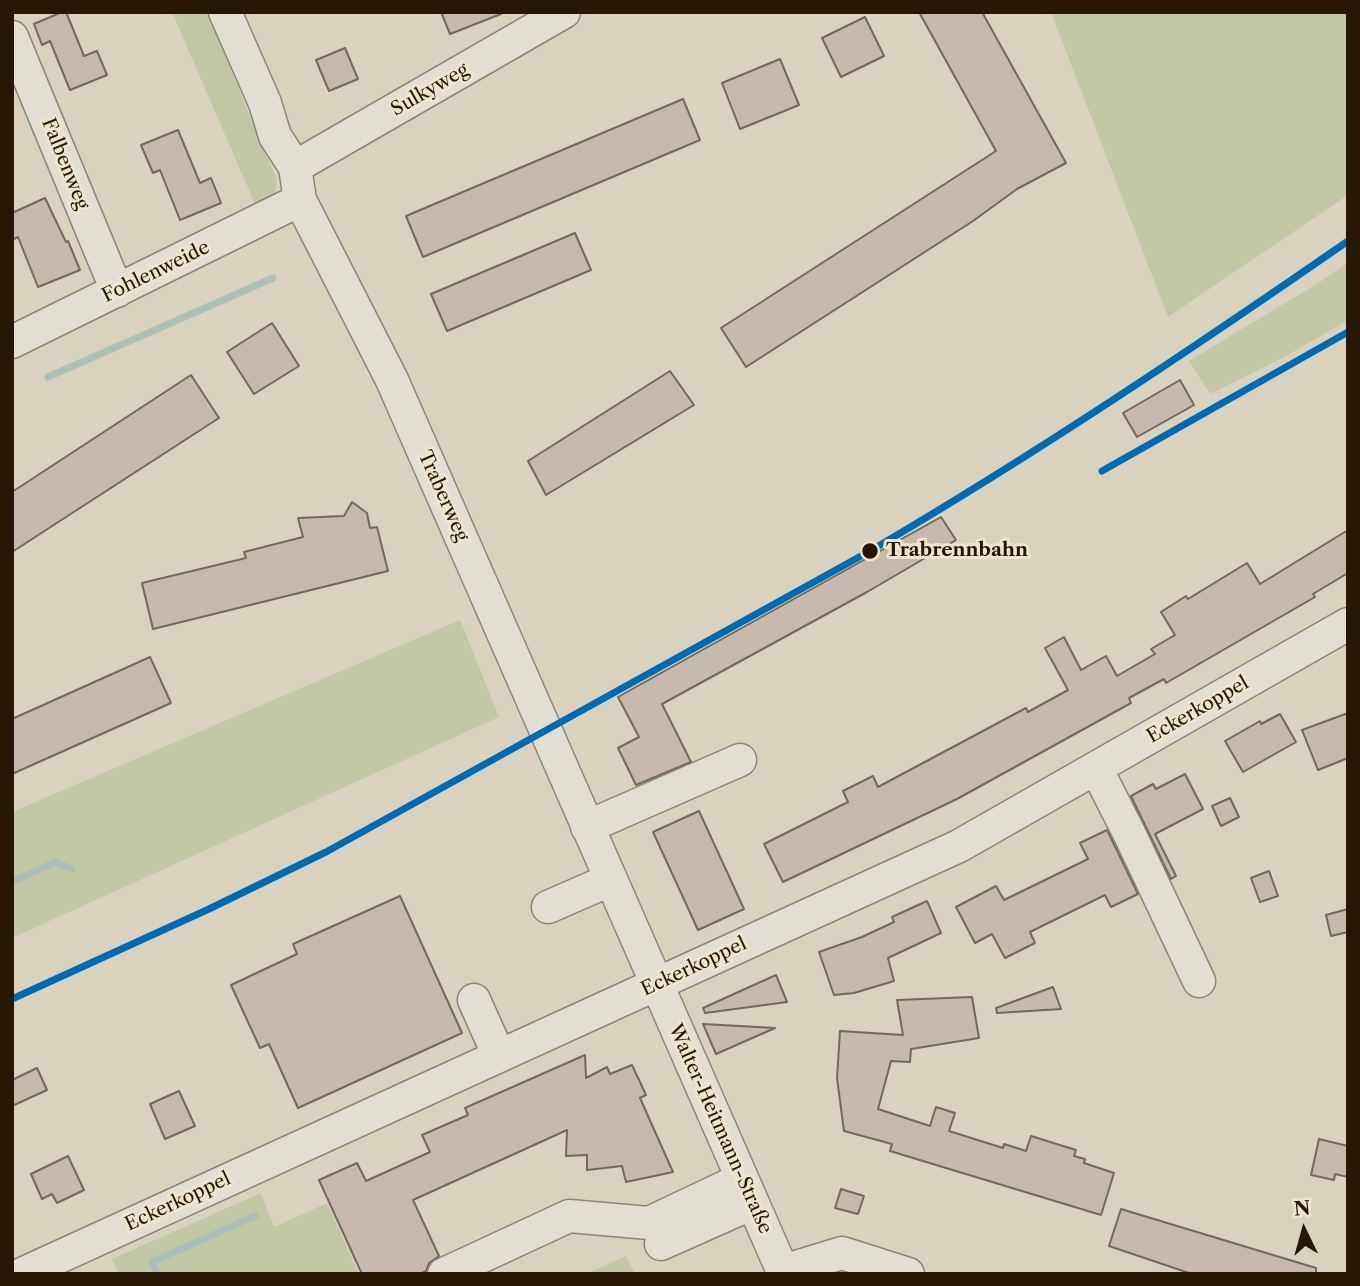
<!DOCTYPE html>
<html>
<head>
<meta charset="utf-8">
<style>
	body { margin:0 }
	#map { position:relative; width:1360px; height:1286px; overflow:hidden; background:#d9d2be; font-family:"Libre Caslon Text",serif }
	canvas { display:block }
	.frame { position:absolute; inset:0; border:14px solid #261701; pointer-events:none }
	.north { position:absolute; left:1269px; top:1195px; width:70px; height:70px; -webkit-text-stroke:5px #ede5ce; paint-order:stroke; rotate:355deg; font-size:19px; font-weight:700; line-height:28px; text-align:center; color:#261701 }
	.north::after { content:''; display:block; margin:auto; width:24px; height:32px; background:#261701; clip-path:polygon(50% 0,100% 100%,50% 72%,0 100%) }
</style>
</head>
<body>
<div id="map">
<canvas width="1360" height="1286"></canvas>
<div class="frame"></div>
<div class="north">N</div>
</div>
<script>
const g = document.querySelector('canvas').getContext('2d');
g.lineJoin = 'round';
function fill(path, color) { g.fillStyle = color; g.fill(path, 'evenodd'); }
function stroke(path, color, width, dash) { g.strokeStyle = color; g.lineWidth = width; g.lineCap = dash ? 'butt' : 'round'; g.setLineDash(dash || []); g.stroke(path); }
function drawText(font, color, halo, rows, align = 'center') {
  g.font = font + ' "Libre Caslon Text",serif'; g.lineWidth = 6; g.setLineDash([]); g.textBaseline = 'middle'; g.strokeStyle = halo; g.fillStyle = color; for (const [text, x, y, turn = 0] of rows) {
    g.save(); g.translate(x, y); g.rotate((+turn || 0) * Math.PI / 180); g.textAlign = isNaN(turn) ? turn : align; if (halo) g.strokeText(text, 0, 0); g.fillText(text, 0, 0); g.restore();
  }
}
const green = new Path2D(`
	M 172,12 L 207,12 L 277,181 L 274,198 L 265,204 L 255,204 Z
	M 1051,12 L 1348,12 L 1348,195 L 1168,317 Z
	M 1348,262 L 1348,320 L 1288,355 L 1210,394 L 1189,361 L 1320,282 Z
	M 460,620 L 499,717 L 12,938 L 12,812 Z
	M 261,1193 L 274,1227 L 327,1203 L 359,1274 L 119,1274 L 112,1259 Z
	M 626,1256 L 635,1274 L 586,1274 Z`);
const stream = new Path2D(`
	M 48,377 L 273,278
	M 12,882 L 55,862 L 72,869
	M 157,1274 L 152,1262 L 255,1216`);
const building = new Path2D(`
	M 62,12 L 66,12 L 84,56 L 97,51 L 107,75 L 70,90 L 50,41 L 42,45 L 34,24 Z
	M 441,12 L 501,12 L 501,14 L 450,34 Z
	M 919,12 L 982,12 L 1066,163 L 1017,189 L 973,221 L 746,367 L 721,328 L 996,151 Z
	M 865,17 L 884,56 L 841,77 L 822,38 Z
	M 345,48 L 358,79 L 329,91 L 316,60 Z
	M 780,59 L 799,105 L 740,129 L 722,83 Z
	M 683,99 L 700,140 L 423,257 L 406,216 Z
	M 178,130 L 200,183 L 211,178 L 221,203 L 180,220 L 160,170 L 153,173 L 141,145 Z
	M 45,198 L 66,242 L 68,241 L 80,270 L 38,287 L 18,237 L 12,240 L 12,213 Z
	M 575,233 L 591,270 L 447,331 L 431,294 Z
	M 272,323 L 299,366 L 254,394 L 227,352 Z
	M 670,371 L 694,405 L 546,495 L 528,461 Z
	M 191,375 L 219,418 L 12,552 L 12,492 Z
	M 1180,380 L 1194,405 L 1137,437 L 1123,413 Z
	M 352,502 L 367,513 L 370,528 L 377,527 L 388,571 L 153,629 L 142,583 L 246,558 L 244,552 L 303,537 L 298,518 L 344,516 Z
	M 941,517 L 956,540 L 867,592 L 662,704 L 691,762 L 636,785 L 618,748 L 639,737 L 618,697 Z
	M 1348,530 L 1348,573 L 1313,594 L 1315,597 L 1166,683 L 1164,679 L 1129,698 L 1131,703 L 957,799 L 783,882 L 764,844 L 848,802 L 843,791 L 873,776 L 878,787 L 1026,708 L 1028,712 L 1068,690 L 1045,648 L 1064,637 L 1081,670 L 1106,656 L 1117,676 L 1155,654 L 1151,649 L 1175,635 L 1161,612 L 1186,596 L 1188,599 L 1247,563 L 1260,584 Z
	M 150,657 L 171,703 L 12,774 L 12,719 Z
	M 1348,713 L 1348,758 L 1318,770 L 1302,730 Z
	M 1280,714 L 1296,742 L 1243,772 L 1225,741 L 1260,721 L 1261,724 Z
	M 1185,774 L 1203,809 L 1155,834 L 1176,876 L 1171,879 L 1131,796 L 1153,784 L 1156,789 Z
	M 1230,798 L 1239,817 L 1221,826 L 1212,806 Z
	M 699,811 L 744,909 L 698,930 L 653,832 Z
	M 1107,830 L 1138,894 L 1111,907 L 1105,895 L 1030,932 L 1035,943 L 1005,958 L 992,934 L 975,943 L 956,907 L 996,886 L 1004,900 L 1088,859 L 1080,843 Z
	M 1269,871 L 1278,896 L 1260,902 L 1251,878 Z
	M 400,896 L 462,1033 L 298,1108 L 269,1044 L 260,1048 L 231,985 L 297,954 L 293,944 Z
	M 927,901 L 941,933 L 888,958 L 894,981 L 854,993 L 834,995 L 819,952 L 862,937 L 894,922 L 892,917 Z
	M 1348,909 L 1348,932 L 1331,936 L 1326,915 Z
	M 776,975 L 787,1002 L 705,1013 L 703,1008 Z
	M 1053,987 L 1061,1009 L 997,1013 L 996,1008 Z
	M 972,997 L 979,1038 L 911,1049 L 910,1062 L 891,1061 L 878,1109 L 930,1126 L 936,1107 L 955,1113 L 949,1131 L 1003,1148 L 1004,1144 L 1026,1151 L 1031,1136 L 1076,1150 L 1074,1156 L 1085,1159 L 1084,1163 L 1114,1173 L 1101,1215 L 890,1151 L 892,1144 L 844,1131 L 837,1078 L 840,1031 L 903,1035 L 897,1000 Z
	M 703,1024 L 775,1028 L 716,1054 Z
	M 585,1055 L 586,1078 L 607,1067 L 610,1074 L 632,1065 L 646,1095 L 640,1098 L 673,1172 L 626,1182 L 622,1166 L 587,1170 L 587,1155 L 566,1156 L 567,1130 L 413,1200 L 439,1256 L 429,1263 L 426,1271 L 420,1274 L 362,1274 L 319,1180 L 357,1163 L 366,1181 L 430,1152 L 422,1135 L 468,1115 L 465,1108 Z
	M 37,1068 L 47,1090 L 12,1106 L 12,1080 Z
	M 179,1091 L 195,1126 L 165,1139 L 150,1104 Z
	M 1319,1139 L 1348,1146 L 1348,1177 L 1335,1174 L 1334,1180 L 1311,1175 Z
	M 68,1156 L 84,1190 L 57,1203 L 52,1194 L 42,1199 L 31,1174 Z
	M 841,1189 L 864,1196 L 858,1214 L 835,1208 Z
	M 1121,1209 L 1316,1268 L 1316,1274 L 1192,1274 L 1109,1246 Z`);
const minor = new Path2D(`
	M 225,12 L 265,103 L 275,136 L 295,167 L 300,200 L 392,380 L 784,1274
	M 12,37 L 117,291
	M 295,167 L 564,12
	M 12,342 L 300,200
	M 1096,768 L 1131,837 L 1199,981
	M 587,827 L 740,760
	M 548,907 L 610,880
	M 474,1000 L 499,1056
	M 661,1244 L 753,1203
	M 783,1271 L 842,1253 L 908,1274
	M 22,1274 L 959,846 L 1348,624
	M 444,1274 L 569,1216 L 649,1223 L 742,1179`);
const metro1 = new Path2D(`
	M 1102,471 L 1348,332
	M 12,999 L 209,909 L 326,852 L 870,551 C 1034,455 1192,349 1348,241`);
const markers = [
	[870,551,9,"#261701"]
];
const streetNames = [
	["Sulkyweg",430,90,-30],
	["Falbenweg",65,164,68],
	["Fohlenweide",156,272,-26],
	["Traberweg",443,496,66],
	["Eckerkoppel",1198,710,-30],
	["Eckerkoppel",694,967,-25],
	["Walter-Heitmann-Straße",720,1129,66],
	["Eckerkoppel",178,1202,-25]
];
const stopNames = [
	["Trabrennbahn",886,551]
];
fill(green, '#c2c8a4');
stroke(stream, '#acc0b8', 7);
fill(building, '#c8b9ae');
stroke(building, '#706a5d', 2);
stroke(minor, '#8a8476', 35);
stroke(minor, '#e2ded4', 32);
stroke(metro1, '#006ab3', 7);
for (const [x, y, r, color] of markers) { const dot = new Path2D(); dot.arc(x, y, r, 0, 2 * Math.PI); g.fillStyle = color; g.fill(dot); stroke(dot, '#ede5ce', 2.5); }
drawText('19px', '#261701', '#ede5ce', streetNames);
drawText('bold 19px', '#261701', '#ede5ce', stopNames, 'left');
</script>
</body>
</html>
